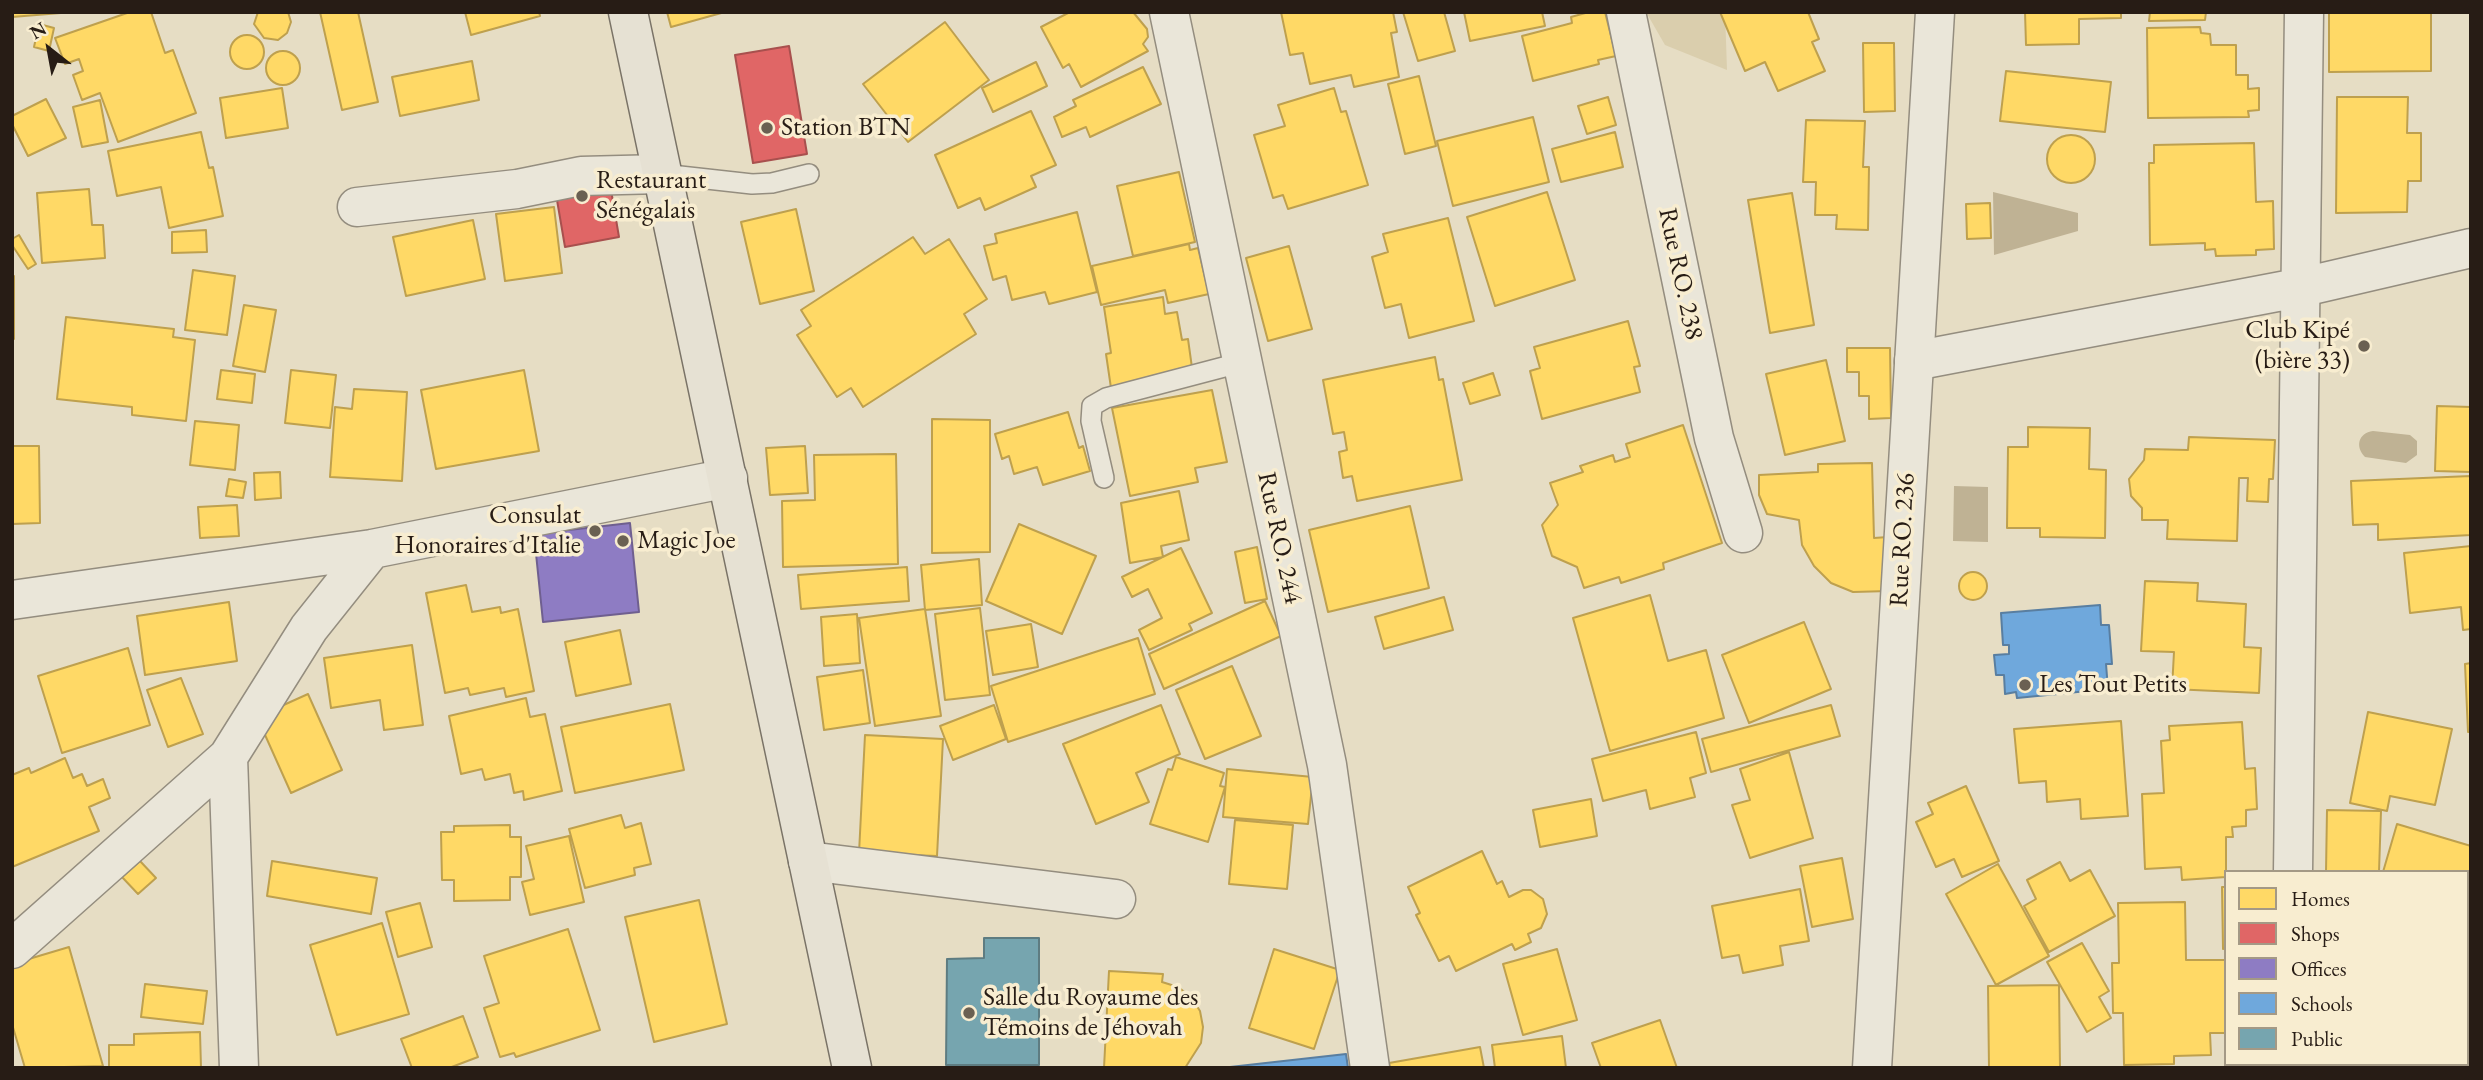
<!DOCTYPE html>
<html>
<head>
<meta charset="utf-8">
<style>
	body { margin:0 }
	#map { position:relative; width:2483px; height:1080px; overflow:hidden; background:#e6ddc4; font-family:"EB Garamond",serif }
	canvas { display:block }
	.frame { position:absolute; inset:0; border:14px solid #271c15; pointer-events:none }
	.legend { position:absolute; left:2224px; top:870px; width:245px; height:196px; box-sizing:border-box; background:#f8edd0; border:2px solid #a49985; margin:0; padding:9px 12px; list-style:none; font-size:21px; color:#271c15 }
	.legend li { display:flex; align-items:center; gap:14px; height:35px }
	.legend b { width:35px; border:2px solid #a49985 }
	.north { position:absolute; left:14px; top:14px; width:70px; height:70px; -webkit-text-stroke:5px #f8edd0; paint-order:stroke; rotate:329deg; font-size:19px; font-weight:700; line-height:28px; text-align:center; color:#271c15 }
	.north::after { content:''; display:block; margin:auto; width:24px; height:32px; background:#271c15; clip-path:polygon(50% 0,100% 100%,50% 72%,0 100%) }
</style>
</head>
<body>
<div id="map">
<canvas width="2483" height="1080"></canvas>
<div class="frame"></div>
<ul class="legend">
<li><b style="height:19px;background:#ffd966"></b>Homes</li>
<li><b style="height:19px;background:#e06666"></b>Shops</li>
<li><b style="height:19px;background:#8e7cc3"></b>Offices</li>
<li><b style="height:19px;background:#6fa8dc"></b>Schools</li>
<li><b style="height:19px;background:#76a5af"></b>Public</li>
</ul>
<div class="north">N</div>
</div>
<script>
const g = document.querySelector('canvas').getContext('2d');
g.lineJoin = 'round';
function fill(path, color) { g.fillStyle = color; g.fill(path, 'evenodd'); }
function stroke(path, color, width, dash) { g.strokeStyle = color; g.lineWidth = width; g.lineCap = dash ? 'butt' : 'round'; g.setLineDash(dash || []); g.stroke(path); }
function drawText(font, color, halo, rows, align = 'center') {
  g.font = font + ' "EB Garamond",serif'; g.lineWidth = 7; g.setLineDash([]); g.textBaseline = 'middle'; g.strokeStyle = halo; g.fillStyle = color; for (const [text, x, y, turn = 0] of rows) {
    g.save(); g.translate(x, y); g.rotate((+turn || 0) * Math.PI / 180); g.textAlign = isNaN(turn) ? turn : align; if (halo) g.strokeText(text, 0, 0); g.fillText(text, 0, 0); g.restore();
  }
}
const green = new Path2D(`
	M 1646,12 L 1725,12 L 1727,70 L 1665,45 Z`);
const water = new Path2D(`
	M 1993,192 L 2078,213 L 2078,231 L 1994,255 Z
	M 2373,431 L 2410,435 L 2417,441 L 2417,455 L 2406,463 L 2365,457 C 2355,447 2358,433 2373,431 Z
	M 1954,486 L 1988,487 L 1988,542 L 1953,541 Z`);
const homes = new Path2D(`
	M 12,12 L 73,12 L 12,17 Z
	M 130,12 L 151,12 L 165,53 L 173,50 L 196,113 L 118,142 L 100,93 L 82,100 L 73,75 L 83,71 L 79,59 L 65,64 L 55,38 Z
	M 258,12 L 288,12 L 291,22 L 287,33 L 278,40 L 264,38 L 254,24 Z
	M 320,12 L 358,12 L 378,102 L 342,110 Z
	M 465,12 L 539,12 L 540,16 L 471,35 Z
	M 667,12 L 725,12 L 671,27 Z
	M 1070,12 L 1133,12 L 1147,29 L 1148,37 L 1143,44 L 1148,51 L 1081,87 L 1069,64 L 1063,68 L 1041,27 Z
	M 1281,12 L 1393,12 L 1397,32 L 1391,33 L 1399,77 L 1354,87 L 1351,75 L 1310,84 L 1303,53 L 1290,55 Z
	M 1403,12 L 1444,12 L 1455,51 L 1418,61 Z
	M 1464,12 L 1542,12 L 1545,26 L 1470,41 Z
	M 1589,12 L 1605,12 L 1616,56 L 1598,60 L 1599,64 L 1533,81 L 1522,36 L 1572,23 L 1571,17 Z
	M 1720,12 L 1808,12 L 1819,39 L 1812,42 L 1825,71 L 1778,91 L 1765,62 L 1745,71 Z
	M 2025,12 L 2121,12 L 2121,18 L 2079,19 L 2079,44 L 2026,45 Z
	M 2150,12 L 2206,12 L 2205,20 L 2149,21 Z
	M 2329,12 L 2431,12 L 2431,71 L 2329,72 Z
	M 945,22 L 989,80 L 908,142 L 863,84 Z
	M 39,24 L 54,28 L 49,51 L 34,47 Z
	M 2200,27 L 2201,33 L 2210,34 L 2211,45 L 2236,45 L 2236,75 L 2248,75 L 2248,89 L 2259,88 L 2259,110 L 2248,111 L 2249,117 L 2148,118 L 2147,28 Z
	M230 52a17 17 0 1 1 34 0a17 17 0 1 1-34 0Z
	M 1863,43 L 1894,43 L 1895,111 L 1864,112 Z
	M266 68a17 17 0 1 1 34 0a17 17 0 1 1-34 0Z
	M 472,61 L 479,100 L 400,116 L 392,77 Z
	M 1036,62 L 1047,86 L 993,112 L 982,88 Z
	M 1143,67 L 1161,104 L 1090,137 L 1086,127 L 1062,137 L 1054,117 L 1076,106 L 1073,100 Z
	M 2006,71 L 2111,82 L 2105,132 L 2000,121 Z
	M 1419,76 L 1436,146 L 1405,154 L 1388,84 Z
	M 282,88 L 288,128 L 226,138 L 220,98 Z
	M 1334,88 L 1341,112 L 1346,111 L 1368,185 L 1288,209 L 1283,195 L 1273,198 L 1254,135 L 1285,126 L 1278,105 Z
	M 1608,97 L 1616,125 L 1587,134 L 1578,106 Z
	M 2337,97 L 2408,97 L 2407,133 L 2421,133 L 2421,181 L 2408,181 L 2407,212 L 2336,213 Z
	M 46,99 L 66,138 L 28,156 L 12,124 L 12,116 Z
	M 100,100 L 108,142 L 82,147 L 73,107 Z
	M 1031,111 L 1056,165 L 1031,176 L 1036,187 L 985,210 L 980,198 L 958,208 L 935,155 Z
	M 1533,117 L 1549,182 L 1453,206 L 1437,141 Z
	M 1806,120 L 1865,121 L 1863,167 L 1869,167 L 1868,230 L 1836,229 L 1837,215 L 1815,215 L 1816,182 L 1803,182 Z
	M 201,132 L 209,168 L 213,167 L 223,216 L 169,228 L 161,187 L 117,196 L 108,151 Z
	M 1615,132 L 1623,167 L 1561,182 L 1552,149 Z
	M2047 159a24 24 0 1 1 48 0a24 24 0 1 1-48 0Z
	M 2254,143 L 2256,202 L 2273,201 L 2274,249 L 2256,250 L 2256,255 L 2216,256 L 2215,249 L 2205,250 L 2205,243 L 2150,245 L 2149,163 L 2154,163 L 2154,145 Z
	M 1179,172 L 1195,242 L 1133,256 L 1117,186 Z
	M 89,189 L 92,225 L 103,225 L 105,258 L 42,263 L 37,193 Z
	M 1547,192 L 1575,280 L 1495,306 L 1467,217 Z
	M 1792,193 L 1814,325 L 1770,333 L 1748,200 Z
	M 1990,203 L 1991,238 L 1967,239 L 1966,204 Z
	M 554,207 L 562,273 L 505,281 L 496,214 Z
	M 796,209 L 814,291 L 760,304 L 741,222 Z
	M 1077,212 L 1097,292 L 1049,304 L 1045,292 L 1012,300 L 1006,276 L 993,280 L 984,246 L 997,243 L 995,234 Z
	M 1448,218 L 1474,321 L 1409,338 L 1401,304 L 1385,308 L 1372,257 L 1388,252 L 1383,234 Z
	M 473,220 L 485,279 L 406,296 L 393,237 Z
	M 206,230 L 207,252 L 172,253 L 172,232 Z
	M 19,235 L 36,264 L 28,269 L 12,245 L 12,239 Z
	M 913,237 L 925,254 L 949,239 L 987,299 L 964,314 L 976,334 L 863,407 L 851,388 L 837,397 L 797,335 L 811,326 L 801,310 Z
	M 1189,244 L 1190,250 L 1198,248 L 1209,294 L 1168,303 L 1165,290 L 1101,305 L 1092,266 Z
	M 1289,246 L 1312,329 L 1268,341 L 1246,258 Z
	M 193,270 L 235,276 L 227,335 L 185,330 Z
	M 12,276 L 14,276 L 14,339 L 12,339 Z
	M 1163,297 L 1165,314 L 1177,312 L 1182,340 L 1188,339 L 1193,375 L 1111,388 L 1106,354 L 1111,353 L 1104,307 Z
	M 244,305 L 276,310 L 265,372 L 233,366 Z
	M 66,317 L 174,329 L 173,337 L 195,340 L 186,421 L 132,415 L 132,407 L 57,399 Z
	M 1628,321 L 1640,366 L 1634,367 L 1640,392 L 1542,419 L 1530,371 L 1540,368 L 1534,347 Z
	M 1847,348 L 1890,348 L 1891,418 L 1869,419 L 1869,396 L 1859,396 L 1859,372 L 1847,372 Z
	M 1435,357 L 1439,380 L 1443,379 L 1462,480 L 1357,501 L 1352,476 L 1343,478 L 1339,452 L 1347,450 L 1344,432 L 1333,434 L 1323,380 Z
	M 1826,360 L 1845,441 L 1785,455 L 1766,374 Z
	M 221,370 L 255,374 L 252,403 L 217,399 Z
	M 291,370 L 336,375 L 330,428 L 285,423 Z
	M 524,370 L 539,451 L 436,469 L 421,390 Z
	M 1493,373 L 1500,395 L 1470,404 L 1463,383 Z
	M 354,389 L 407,392 L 402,481 L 330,477 L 335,407 L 352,409 Z
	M 1212,390 L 1227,462 L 1195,468 L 1198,482 L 1130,496 L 1112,408 Z
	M 2437,406 L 2471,407 L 2471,472 L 2435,471 Z
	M 1068,412 L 1079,448 L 1083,446 L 1090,471 L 1043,485 L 1037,467 L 1014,474 L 1009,456 L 1002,459 L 995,434 Z
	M 932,419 L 990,420 L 990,552 L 932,553 Z
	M 195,421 L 239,425 L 235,470 L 190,465 Z
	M 1683,425 L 1722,543 L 1663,563 L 1664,569 L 1621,583 L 1619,577 L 1584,588 L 1577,567 L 1552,556 L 1542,525 L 1558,505 L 1550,483 L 1583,472 L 1580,466 L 1613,455 L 1615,462 L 1630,457 L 1626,444 Z
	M 2028,427 L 2090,428 L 2089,469 L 2106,470 L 2105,538 L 2040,537 L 2040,528 L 2007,528 L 2008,447 L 2028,447 Z
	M 2189,437 L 2275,440 L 2273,479 L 2269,479 L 2268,502 L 2247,501 L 2248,478 L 2239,478 L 2237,541 L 2167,539 L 2168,520 L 2142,520 L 2142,508 L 2131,496 L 2129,479 L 2144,460 L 2145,449 L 2188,450 Z
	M 12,446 L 39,446 L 40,523 L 12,524 Z
	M 805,446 L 808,493 L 770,495 L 766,448 Z
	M 896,454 L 898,564 L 783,567 L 782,501 L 815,500 L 814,455 Z
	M 1872,463 L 1874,538 L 1888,537 L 1889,591 L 1853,592 L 1831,583 L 1814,566 L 1802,545 L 1799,520 L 1767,514 L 1759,495 L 1759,475 L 1818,472 L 1818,464 Z
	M 280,472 L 281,498 L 255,500 L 254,473 Z
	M 2471,476 L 2471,535 L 2378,540 L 2378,524 L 2353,525 L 2351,481 Z
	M 229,479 L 246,482 L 243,498 L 226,496 Z
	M 1179,491 L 1189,540 L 1161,546 L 1163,557 L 1130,563 L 1121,503 Z
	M 237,505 L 239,536 L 200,538 L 198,507 Z
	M 1410,506 L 1429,588 L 1328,612 L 1309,530 Z
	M 1019,524 L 1096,556 L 1062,634 L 986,601 Z
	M 2471,546 L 2471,629 L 2463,630 L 2461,607 L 2410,613 L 2404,553 Z
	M 1257,547 L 1267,599 L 1245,603 L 1235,552 Z
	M 1181,548 L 1212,613 L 1189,624 L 1192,630 L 1149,650 L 1139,630 L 1162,618 L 1148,589 L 1132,597 L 1122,577 Z
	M 979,559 L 982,605 L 925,610 L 921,565 Z
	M 907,567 L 909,601 L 801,609 L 798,575 Z
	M1959 586a14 14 0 1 1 28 0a14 14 0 1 1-28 0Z
	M 2145,581 L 2198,583 L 2197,601 L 2246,604 L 2244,647 L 2261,648 L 2259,693 L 2172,689 L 2174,652 L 2141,651 Z
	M 466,585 L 472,612 L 500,607 L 501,613 L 518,609 L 534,691 L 506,697 L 504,688 L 470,695 L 468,688 L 445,693 L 426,593 Z
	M 1650,595 L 1668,661 L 1706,650 L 1724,718 L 1610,751 L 1573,618 Z
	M 1444,597 L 1453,630 L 1384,649 L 1375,617 Z
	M 1265,601 L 1281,636 L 1164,689 L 1149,654 Z
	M 229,602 L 237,661 L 145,675 L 137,616 Z
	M 980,608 L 990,695 L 945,700 L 935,614 Z
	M 925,609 L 941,716 L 875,726 L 859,618 Z
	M 857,614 L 860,663 L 824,666 L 821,617 Z
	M 1804,622 L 1831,689 L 1749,723 L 1722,655 Z
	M 1031,624 L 1038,667 L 993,675 L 986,631 Z
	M 620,630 L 631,684 L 576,696 L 565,642 Z
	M 1138,638 L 1155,694 L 1008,742 L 991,686 Z
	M 412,645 L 423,725 L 384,730 L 380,700 L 331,708 L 324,658 Z
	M 128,648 L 150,725 L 62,753 L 38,676 Z
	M 2471,663 L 2471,732 L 2468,732 L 2465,664 Z
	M 1232,666 L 1261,736 L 1205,759 L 1176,690 Z
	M 863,670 L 870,723 L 824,730 L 817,677 Z
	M 181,678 L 203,734 L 168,747 L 147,690 Z
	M 308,694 L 342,770 L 291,793 L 257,717 Z
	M 526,698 L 530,717 L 545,714 L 562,791 L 524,800 L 523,791 L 514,793 L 510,774 L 485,780 L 482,769 L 461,774 L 449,716 Z
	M 670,704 L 684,770 L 575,793 L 561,727 Z
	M 994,705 L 1006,739 L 953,760 L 940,726 Z
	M 1161,705 L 1180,754 L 1136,773 L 1149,802 L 1096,824 L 1063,744 Z
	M 1831,705 L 1840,736 L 1711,772 L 1702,739 Z
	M 2368,712 L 2452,729 L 2435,805 L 2390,796 L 2387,811 L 2350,803 Z
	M 2121,721 L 2128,816 L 2081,819 L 2080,799 L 2047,802 L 2046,781 L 2019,783 L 2014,729 Z
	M 2242,722 L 2245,769 L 2255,768 L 2257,809 L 2246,810 L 2246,826 L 2232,827 L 2233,837 L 2226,837 L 2226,877 L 2182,880 L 2181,867 L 2145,869 L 2142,794 L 2164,793 L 2161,741 L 2170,740 L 2169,726 Z
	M 1696,732 L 1706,773 L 1690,778 L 1695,797 L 1650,809 L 1646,790 L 1603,801 L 1592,759 Z
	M 865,735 L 943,739 L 937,856 L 859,853 Z
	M 1789,752 L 1813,838 L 1750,858 L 1732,805 L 1750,800 L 1740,769 Z
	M 1176,757 L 1224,773 L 1220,786 L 1225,787 L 1208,842 L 1150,824 L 1168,769 L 1172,770 Z
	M 65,758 L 73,778 L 82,774 L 87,786 L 103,779 L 110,798 L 89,807 L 99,831 L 12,867 L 12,775 L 29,768 L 31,773 Z
	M 1227,769 L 1313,777 L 1308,824 L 1223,817 Z
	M 1966,786 L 1999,861 L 1962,877 L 1954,859 L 1936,867 L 1916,822 L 1933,814 L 1928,803 Z
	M 1591,799 L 1597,836 L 1540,847 L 1533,810 Z
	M 2327,810 L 2381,811 L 2379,872 L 2326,872 Z
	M 621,815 L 625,828 L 641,823 L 651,864 L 634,868 L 635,875 L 585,888 L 569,829 Z
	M 1235,820 L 1293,825 L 1287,889 L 1229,884 Z
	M 2397,824 L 2471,846 L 2471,914 L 2467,913 L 2467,872 L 2383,872 Z
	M 510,825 L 510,837 L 521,837 L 521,877 L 510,877 L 510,900 L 454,901 L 454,880 L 442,880 L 441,832 L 454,832 L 454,826 Z
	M 569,836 L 584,902 L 530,915 L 522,882 L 534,879 L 526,846 Z
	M 1482,851 L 1497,884 L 1502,881 L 1509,897 L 1523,890 L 1531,890 L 1543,899 L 1547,914 L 1541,928 L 1528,934 L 1531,942 L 1515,950 L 1512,944 L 1456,971 L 1449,956 L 1439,961 L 1416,915 L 1420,913 L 1408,887 Z
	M 1842,858 L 1853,919 L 1812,927 L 1800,866 Z
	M 140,861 L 156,878 L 138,894 L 122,877 Z
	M 272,861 L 377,878 L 371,914 L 267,896 Z
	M 2060,862 L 2070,881 L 2090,870 L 2115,916 L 2049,952 L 2024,906 L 2036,899 L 2027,880 Z
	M 1998,864 L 2049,956 L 1996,985 L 1946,894 Z
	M 2222,887 L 2226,887 L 2226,948 L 2223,949 Z
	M 1800,889 L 1809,941 L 1780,946 L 1783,965 L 1743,973 L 1739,955 L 1722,958 L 1712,906 Z
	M 699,900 L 727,1024 L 654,1042 L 625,917 Z
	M 2185,902 L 2186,960 L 2226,960 L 2226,1033 L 2210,1033 L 2211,1055 L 2174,1056 L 2174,1064 L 2124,1065 L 2123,1013 L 2113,1013 L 2112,963 L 2119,963 L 2118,903 Z
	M 420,903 L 432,947 L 398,957 L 386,912 Z
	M 382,923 L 409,1014 L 337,1035 L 310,945 Z
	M 568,929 L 600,1030 L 516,1057 L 514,1053 L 500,1057 L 484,1008 L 499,1003 L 484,956 Z
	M 2082,943 L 2109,991 L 2099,997 L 2111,1018 L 2087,1032 L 2047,962 Z
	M 69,947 L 103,1066 L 25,1068 L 12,1024 L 12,964 Z
	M 1274,949 L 1340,970 L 1314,1049 L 1249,1028 Z
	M 1557,949 L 1577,1020 L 1523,1035 L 1503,964 Z
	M 2471,951 L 2471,986 L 2467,987 L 2467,952 Z
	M 1109,971 L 1163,974 L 1162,982 L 1178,987 L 1191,997 L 1200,1011 L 1203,1027 L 1201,1043 L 1185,1068 L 1104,1068 Z
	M 145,984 L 207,991 L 203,1024 L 141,1017 Z
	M 2059,985 L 2060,1068 L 1989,1068 L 1988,986 Z
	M 2467,992 L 2471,992 L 2471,1068 L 2414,1068 L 2414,1064 L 2467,1064 Z
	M 463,1016 L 478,1057 L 449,1068 L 412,1068 L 401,1039 Z
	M 1660,1020 L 1677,1068 L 1601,1068 L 1592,1043 Z
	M 200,1032 L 201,1068 L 109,1068 L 109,1045 L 134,1045 L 134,1034 Z
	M 1562,1036 L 1566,1068 L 1495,1068 L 1492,1045 Z
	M 1480,1047 L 1484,1068 L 1390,1068 L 1389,1063 Z
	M 2358,1064 L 2403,1064 L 2403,1068 L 2355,1068 Z`);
const shops = new Path2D(`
	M 789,46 L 807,154 L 753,163 L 735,55 Z
	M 611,190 L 619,237 L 565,247 L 557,200 Z`);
const offices = new Path2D(`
	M 630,523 L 639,612 L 543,622 L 534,534 Z`);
const schools = new Path2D(`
	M 2100,605 L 2101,625 L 2109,625 L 2112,664 L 2106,664 L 2108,689 L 2017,698 L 2016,692 L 2005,694 L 2004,675 L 1996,675 L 1994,655 L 2009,654 L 2009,645 L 2003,645 L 2001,613 Z
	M 1346,1054 L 1348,1068 L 1230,1068 L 1230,1067 Z`);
const public = new Path2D(`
	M 984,938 L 1039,938 L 1039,1065 L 946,1065 L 947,959 L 984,958 Z`);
const service = new Path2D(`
	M 662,174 L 752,184 L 772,183 L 809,174
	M 1104,478 L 1091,421 L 1092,406 L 1106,398 L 1243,362`);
const minor = new Path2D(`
	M 1169,12 L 1327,765 L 1370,1068
	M 1626,12 L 1714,438 L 1743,533
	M 357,207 L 517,189 L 581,176 L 662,174
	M 1914,361 L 2303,287 L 2471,248
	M 12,600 L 372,549 L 728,478
	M 228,757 L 239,1068
	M 808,861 L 1116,899
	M 2293,872 L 2304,12
	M 12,949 L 228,757 L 309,628 L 372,549
	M 2290,1068 L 2290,1064`);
const tertiary = new Path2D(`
	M 1872,1068 L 1935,12`);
const primary = new Path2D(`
	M 628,12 L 852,1068`);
const markers = [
	[767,128,7,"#6a6052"],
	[582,196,7,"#6a6052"],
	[2364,346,7,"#6a6052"],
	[595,531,7,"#6a6052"],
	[623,541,7,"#6a6052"],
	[2025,685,7,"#6a6052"],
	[969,1013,7,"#6a6052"]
];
const poiNames = [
	["Station BTN",781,128],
	["Restaurant",596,181],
	["Sénégalais",596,211],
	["Club Kipé",2350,331,"right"],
	["(bière 33)",2350,361,"right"],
	["Consulat",581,516,"right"],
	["Honoraires d'Italie",581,546,"right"],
	["Magic Joe",637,541],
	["Les Tout Petits",2039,685],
	["Salle du Royaume des",983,998],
	["Témoins de Jéhovah",983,1028]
];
const streetNames = [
	["Rue RO. 238",1680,274,78],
	["Rue RO. 244",1279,538,78],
	["Rue RO. 236",1903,540,-87]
];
fill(green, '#dacead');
fill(water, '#bfb294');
fill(homes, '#ffd966');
stroke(homes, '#bea04e', 2);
fill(shops, '#e06666');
stroke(shops, '#a8504e', 2);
fill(offices, '#8e7cc3');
stroke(offices, '#6f5f8f', 2);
fill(schools, '#6fa8dc');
stroke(schools, '#597ea0', 2);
fill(public, '#76a5af');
stroke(public, '#5e7c81', 2);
stroke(service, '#948d7f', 22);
stroke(minor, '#948d7f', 41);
stroke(tertiary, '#948d7f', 41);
stroke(primary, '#7a7367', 41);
stroke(service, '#eae6d9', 19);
stroke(minor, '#eae6d9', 38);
stroke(tertiary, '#eae6d9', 38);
stroke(primary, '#e6e1d3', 38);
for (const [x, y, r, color] of markers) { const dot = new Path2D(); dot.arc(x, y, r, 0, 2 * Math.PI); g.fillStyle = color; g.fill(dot); stroke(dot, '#f8edd0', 2.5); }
drawText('26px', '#271c15', '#f8edd0', poiNames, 'left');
drawText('26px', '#271c15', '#f8edd0', streetNames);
</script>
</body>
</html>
